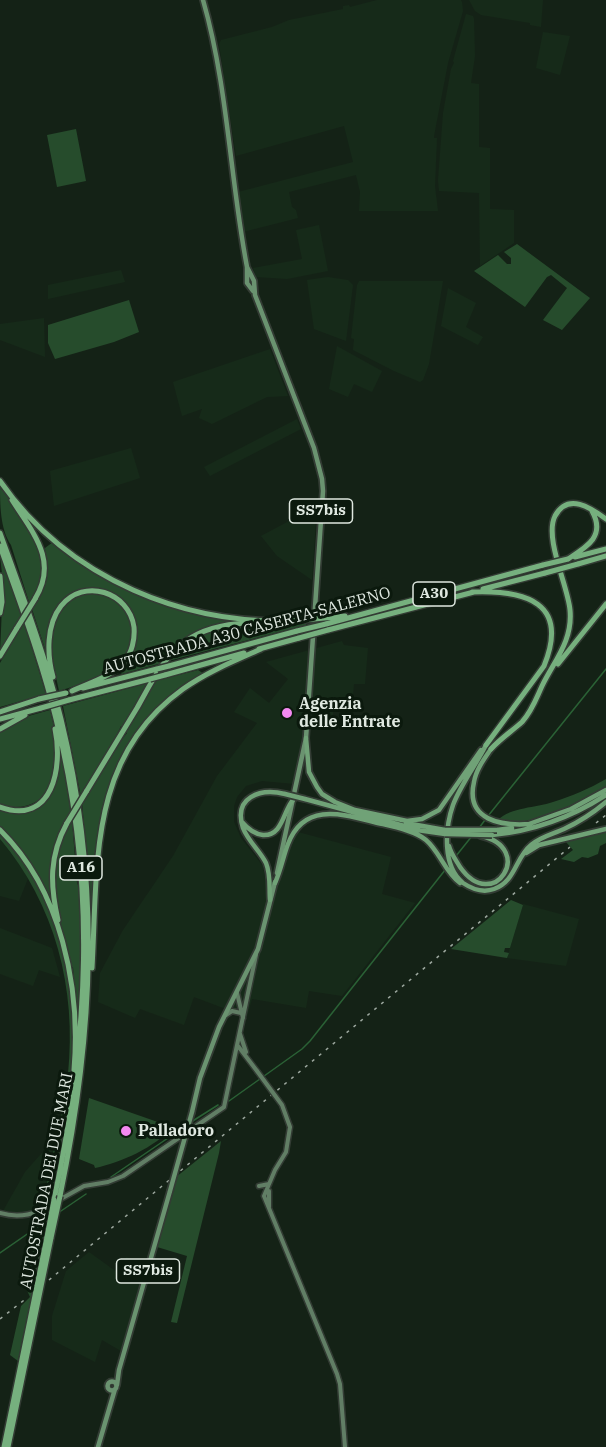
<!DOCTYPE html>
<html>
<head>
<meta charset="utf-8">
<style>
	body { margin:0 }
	canvas { display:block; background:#142216 }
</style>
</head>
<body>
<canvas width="606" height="1447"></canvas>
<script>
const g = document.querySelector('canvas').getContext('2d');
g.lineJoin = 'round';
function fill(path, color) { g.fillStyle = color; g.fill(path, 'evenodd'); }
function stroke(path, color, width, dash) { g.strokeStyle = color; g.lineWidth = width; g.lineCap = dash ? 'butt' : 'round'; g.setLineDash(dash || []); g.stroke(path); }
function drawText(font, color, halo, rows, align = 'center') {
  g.font = font + ' "IBM Plex Serif",serif'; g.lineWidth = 6; g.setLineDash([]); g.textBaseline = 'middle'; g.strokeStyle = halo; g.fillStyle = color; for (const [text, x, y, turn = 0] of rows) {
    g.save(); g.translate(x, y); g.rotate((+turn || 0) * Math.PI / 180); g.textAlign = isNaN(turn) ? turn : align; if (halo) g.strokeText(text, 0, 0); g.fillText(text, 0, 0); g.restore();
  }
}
const built = new Path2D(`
	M 377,0 L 461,0 L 462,2 L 463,11 L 448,63 L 434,136 L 434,138 L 437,138 L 435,186 L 438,211 L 359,211 L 360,192 L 356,175 L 289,192 L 292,207 L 296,210 L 298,218 L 243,232 L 238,192 L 353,162 L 344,126 L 236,156 L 219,44 L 221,40 L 272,27 L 289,20 L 343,9 L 343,6 L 349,5 L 350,7 Z
	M 469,0 L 543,0 L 541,27 L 530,25 L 530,23 L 481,15 L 475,11 Z
	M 466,14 L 473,16 L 474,19 L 475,56 L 471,83 L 479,84 L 479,147 L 490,148 L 490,209 L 514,210 L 514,243 L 480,266 L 479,193 L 439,191 L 438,180 L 443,113 L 451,69 L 454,63 L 453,61 Z
	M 543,32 L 570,36 L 560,75 L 536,68 Z
	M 319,225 L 328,271 L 287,279 L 256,277 L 253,268 L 302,259 L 296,230 Z
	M 121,270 L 125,282 L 48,299 L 48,285 Z
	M 328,277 L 348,280 L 353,285 L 346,341 L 314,329 L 307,280 Z
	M 359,281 L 443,281 L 429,364 L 423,380 L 420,382 L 394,371 L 353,350 L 354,339 L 351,338 L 357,285 Z
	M 448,288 L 476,303 L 466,327 L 483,337 L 478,345 L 441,326 Z
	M 44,318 L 45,357 L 0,340 L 0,324 Z
	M 337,346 L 382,371 L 372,392 L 354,384 L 348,397 L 329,389 Z
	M 270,349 L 288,396 L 267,397 L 212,424 L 199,418 L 202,409 L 182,416 L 173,382 Z
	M 297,419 L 301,429 L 210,476 L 204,467 Z
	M 131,448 L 140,478 L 54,506 L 50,471 Z
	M 317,506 L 312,580 L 277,556 L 261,536 Z
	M 342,641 L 344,645 L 368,648 L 365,684 L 354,684 L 352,708 L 334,707 L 332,721 L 305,718 L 302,746 L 295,784 L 262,781 L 246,786 L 237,797 L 234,806 L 234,822 L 241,838 L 263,866 L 266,885 L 277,884 L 293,838 L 298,832 L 391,857 L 382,894 L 415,903 L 342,996 L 309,991 L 306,1008 L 252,999 L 247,1017 L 194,997 L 184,1025 L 140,1009 L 135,1018 L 98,1002 L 100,973 L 123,930 L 173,856 L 217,776 L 257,723 L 234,712 L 250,688 L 269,703 L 288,679 L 266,662 Z
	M 0,839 L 29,876 L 19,901 L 0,896 Z
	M 523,904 L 579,919 L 566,966 L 507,958 Z
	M 0,928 L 52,948 L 60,977 L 39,970 L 33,986 L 0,974 Z
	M 55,1131 L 58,1132 L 45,1197 L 46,1205 L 24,1213 L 3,1211 L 25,1172 L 48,1146 Z
	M 89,1252 L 121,1275 L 126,1257 L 146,1263 L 121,1351 L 102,1340 L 95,1362 L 52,1340 L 52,1316 L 66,1271 Z`);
const green = new Path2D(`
	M 76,129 L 86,181 L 57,187 L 47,135 Z
	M 517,244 L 590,298 L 562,330 L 543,320 L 567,288 L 551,275 L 547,277 L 525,307 L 474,271 L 498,255 L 507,264 L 511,264 L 511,258 L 504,252 Z
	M 129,300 L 139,332 L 114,342 L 55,359 L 48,343 L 48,325 Z
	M 0,483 C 18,512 48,543 41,579 C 40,588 34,597 30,605 L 11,545 C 0,529 0,504 0,483 Z
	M 53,542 L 77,559 L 170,606 L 204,615 L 228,619 L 232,621 L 205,629 L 162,663 L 122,674 L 118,670 C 124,660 135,649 137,638 C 143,598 88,569 61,603 C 54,611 51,640 48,652 L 46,652 L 32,609 L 46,574 L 45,548 Z
	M 0,555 L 22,617 L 0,654 L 3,583 Z
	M 83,592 C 109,590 114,597 130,615 L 127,616 C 151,663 92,681 59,691 L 51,654 L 52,628 L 63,604 Z
	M 24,622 L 46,694 L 0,707 L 0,663 Z
	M 306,622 L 306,625 L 168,661 C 180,647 187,643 204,636 L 202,633 L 235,625 Z
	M 198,670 L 204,674 C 110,735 99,792 94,898 L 91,898 L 82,803 L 117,745 L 127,733 L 125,731 L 155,681 Z
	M 148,683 L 124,726 L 121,726 L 111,747 L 81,797 L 63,706 Z
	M 50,710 C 53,722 56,735 57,747 C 60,786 41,815 0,805 L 0,730 L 25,717 Z
	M 60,758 L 62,758 L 71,813 L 58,835 L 52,857 L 49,875 L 51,903 L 24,855 L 0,827 L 0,808 L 26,810 C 51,792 57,791 60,758 Z
	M 606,779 L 606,786 C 580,803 530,829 498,820 C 511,807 536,808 553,802 C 572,796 589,789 606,779 Z
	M 72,820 L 77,883 L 80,890 L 82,938 L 78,1010 L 76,1009 L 73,967 L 70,968 C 58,913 41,872 72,820 Z
	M 0,832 C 59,893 79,989 72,1071 C 69,1115 58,1159 51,1203 L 46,1205 L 44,1198 L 57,1133 L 55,1131 C 63,1113 66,1093 68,1074 C 77,989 55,904 0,839 Z
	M 606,832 L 606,843 L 600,846 L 598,854 L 588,858 L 582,857 L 574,862 L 561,859 L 573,850 L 566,842 Z
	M 511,900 L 523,905 L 510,948 L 505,948 L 504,952 L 509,953 L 507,958 L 451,949 Z
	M 89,1098 L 172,1127 C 156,1147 120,1163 95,1168 L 94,1165 L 79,1159 Z
	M 221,1141 L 219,1153 L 177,1323 L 171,1322 L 187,1256 L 157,1247 L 176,1177 Z
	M 41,1236 L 44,1237 L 18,1361 L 10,1355 L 21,1306 L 30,1297 L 25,1286 L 35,1245 Z`);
const stream = new Path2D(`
	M 488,816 L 606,669
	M 479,828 L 485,820
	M 456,856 L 472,836
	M 229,1101 L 302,1049 L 310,1041 L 453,860
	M 191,1122 L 218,1105
	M 111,1177 L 187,1125
	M 58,1213 L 86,1194
	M 0,1253 L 49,1219`);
const secondary = new Path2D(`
	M 237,993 L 243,1018
	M 226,1015 L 232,1011 L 241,1013
	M 240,1034 L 246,1052
	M 238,1046 L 257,1071
	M 290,1127 L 286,1152 L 275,1170 L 264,1196 L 337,1374 L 340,1384 L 345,1447
	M 259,1186 L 269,1184
	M 269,1191 L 269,1207
	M 59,1200 L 84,1186 L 108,1182 L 123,1176 L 224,1107 L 256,955
	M 0,1213 C 20,1219 36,1214 53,1204`);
const primary = new Path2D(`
	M 203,0 C 228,87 230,179 247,267 L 247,283 L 253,291
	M 247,267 L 254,281 L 255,295 L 314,448 L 322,479 L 323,491 L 306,738 L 277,873
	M 192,1112 L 200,1078 L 219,1027 L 258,949 L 275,882
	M107.5 1386a4.5 4.5 0 1 1 9 0a4.5 4.5 0 1 1-9 0Z
	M 117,1385 L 119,1370 L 170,1191
	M 98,1447 L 115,1389`);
const trunk = new Path2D(`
	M 306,738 L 309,772 L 317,787 L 322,794 L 335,802 L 355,810 L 407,821 L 422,819 L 439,810 L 481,750
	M 486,745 C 476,765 461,784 453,805 C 445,828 442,866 463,883 C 472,889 483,893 494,889 C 516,881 515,858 531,845 C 540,837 553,834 564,829 C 579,822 593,813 606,802
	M 491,749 C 484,759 476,770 474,782 C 465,821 502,826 530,824
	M 305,799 L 419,830
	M 242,822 C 247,828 254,834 263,835 C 283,836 283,811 293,800
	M 406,823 L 445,830
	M 529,824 L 571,809 L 606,790
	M 417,830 L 445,834
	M 497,830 L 512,828
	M 492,835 C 533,831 572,817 606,795
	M 449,846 C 451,854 456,860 460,867 C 494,915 536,848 481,836
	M 526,853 L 539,845 L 606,829
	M 275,883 C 281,870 283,857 288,844 C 304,802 342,814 374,822 C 390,826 414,830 426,840 C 440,852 445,872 460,883
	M 270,900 C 269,888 271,875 266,863 C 260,851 248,841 243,828 C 233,797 260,788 285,794`);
const motorway = new Path2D(`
	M 0,481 C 68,579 187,628 304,620
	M 12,500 C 32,532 59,560 35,599
	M 0,533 C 22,594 45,655 61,719 C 101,883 94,1032 60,1196
	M 0,546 C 20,603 42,660 56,719 C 97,884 89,1035 54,1200
	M 575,557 L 606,549
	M 568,559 C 587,547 606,536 592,511
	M 578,564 L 606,556
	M 0,576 L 2,602 L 0,613
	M 483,589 L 545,573
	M 472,592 C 525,590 570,602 544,666 L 486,745
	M 324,618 L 345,616
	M 326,624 L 543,565
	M 328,630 L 474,592
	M 259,649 L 299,638
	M 0,656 L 17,628
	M 558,664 L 606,604
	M 169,666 L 297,631
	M 165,675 L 244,653
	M 53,677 C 47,655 46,625 61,606 C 84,577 129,592 134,627 C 135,639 132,653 124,662 C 111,677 89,683 72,691
	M 83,688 L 157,669
	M 69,700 L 150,679
	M 0,712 L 39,699
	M 0,719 L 41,708
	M 0,729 L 25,715
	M 491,749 C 500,739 512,731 522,722 C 532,711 536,699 542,686 C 554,661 573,641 570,610 C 568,586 544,538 555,516 C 568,492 591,508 606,519
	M 86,792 C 103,764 120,736 137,708 C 150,685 163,657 186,641 C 204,628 225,624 247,623
	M 0,807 C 53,826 63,767 55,729
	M 0,830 C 61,890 81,987 74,1070
	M 58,920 C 50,885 49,856 67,823
	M 92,968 C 98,864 88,757 183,689 C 207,672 234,661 261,649
	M 4,1447 L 47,1237
	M 8,1447 L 51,1238`);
const rail = new Path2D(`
	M 596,823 L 606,815
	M 49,1280 L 570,847
	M 0,1319 L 28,1297`);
const secondaryBridge = new Path2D(`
	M 257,1071 L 282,1105 L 290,1127`);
const primaryBridge = new Path2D(`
	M 170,1191 L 192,1112`);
const trunkBridge = new Path2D(`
	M 285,794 L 305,799
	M 445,830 L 497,830
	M 445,834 L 492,835`);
const motorwayBridge = new Path2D(`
	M 543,565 L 568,559
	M 545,573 L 578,564
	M 304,620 L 324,618
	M 17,628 L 35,599
	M 297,631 L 326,624
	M 299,638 L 328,630
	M 157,669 L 169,666
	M 150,679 L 165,675
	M 39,699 L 66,693
	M 41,708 L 69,700
	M 67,823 L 86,792
	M 47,1237 L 54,1200
	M 51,1238 L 60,1196`);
const markers = [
	[287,713,6,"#f389f1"],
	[126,1131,6,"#f389f1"]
];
const shields = [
	[321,511,63],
	[434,594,42],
	[81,868,42],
	[148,1271,63]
];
const shieldNames = [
	["SS7bis",321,511],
	["A30",434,594],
	["A16",81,868],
	["SS7bis",148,1271]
];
const streetNames = [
	["AUTOSTRADA A30 CASERTA-SALERNO",247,631,-15],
	["AUTOSTRADA DEI DUE MARI",47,1181,-79]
];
const poiNames = [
	["Agenzia",299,704],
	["delle Entrate",299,722],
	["Palladoro",138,1131]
];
fill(built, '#162a19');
fill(green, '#264c2c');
stroke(stream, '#2a6135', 1.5);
stroke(secondary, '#333c34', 7);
stroke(primary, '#333c34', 8);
stroke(trunk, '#333c34', 8);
stroke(motorway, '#333c34', 8);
stroke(secondary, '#617e65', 4);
stroke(primary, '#6a9370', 4.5);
stroke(trunk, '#70a277', 4.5);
stroke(motorway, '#76b07e', 5);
stroke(rail, '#9da89f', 1.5, [3, 6]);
stroke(secondaryBridge, '#333c34', 7, []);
stroke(primaryBridge, '#333c34', 8, []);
stroke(trunkBridge, '#333c34', 8, []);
stroke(motorwayBridge, '#333c34', 8, []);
stroke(secondaryBridge, '#617e65', 4);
stroke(primaryBridge, '#6a9370', 4.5);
stroke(trunkBridge, '#70a277', 4.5);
stroke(motorwayBridge, '#76b07e', 5);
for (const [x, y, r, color] of markers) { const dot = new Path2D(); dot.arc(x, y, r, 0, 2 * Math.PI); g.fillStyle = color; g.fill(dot); stroke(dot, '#0b190d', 2); }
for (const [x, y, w] of shields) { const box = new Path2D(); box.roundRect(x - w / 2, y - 12, w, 24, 4.5); g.fillStyle = '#0b190d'; g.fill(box); stroke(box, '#dfe8e0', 1.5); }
drawText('bold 15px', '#dfe8e0', null, shieldNames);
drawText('16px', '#dfe8e0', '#0b190d', streetNames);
drawText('bold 16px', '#dfe8e0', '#0b190d', poiNames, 'left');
</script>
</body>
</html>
